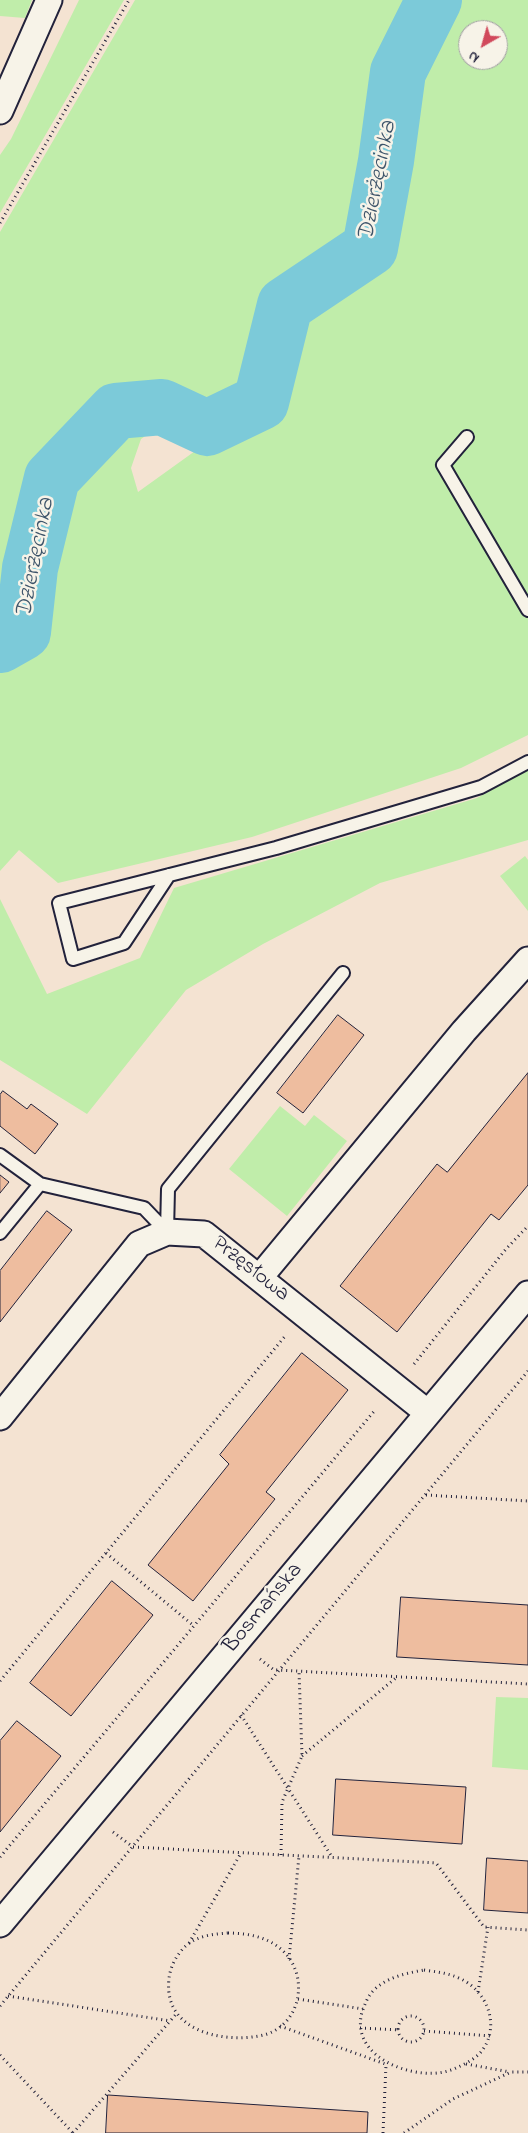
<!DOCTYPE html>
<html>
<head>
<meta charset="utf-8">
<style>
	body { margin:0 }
	#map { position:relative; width:528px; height:2133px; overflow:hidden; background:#f4e3d2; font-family:"Indie Flower",sans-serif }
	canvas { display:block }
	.north { position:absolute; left:458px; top:20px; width:50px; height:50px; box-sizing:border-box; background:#f7f3e8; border:1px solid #a29fa3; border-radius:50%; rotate:218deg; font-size:14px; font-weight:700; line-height:20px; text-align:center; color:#22223b }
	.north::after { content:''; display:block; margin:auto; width:18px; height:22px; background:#d1495b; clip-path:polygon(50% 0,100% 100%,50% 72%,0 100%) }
</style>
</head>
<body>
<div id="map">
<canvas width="528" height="2133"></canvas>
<div class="north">N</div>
</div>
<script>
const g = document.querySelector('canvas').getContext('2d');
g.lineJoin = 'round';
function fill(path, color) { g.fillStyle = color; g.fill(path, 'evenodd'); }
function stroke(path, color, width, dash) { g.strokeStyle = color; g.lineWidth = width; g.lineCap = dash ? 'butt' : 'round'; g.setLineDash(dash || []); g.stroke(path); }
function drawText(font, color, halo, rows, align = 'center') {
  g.font = font + ' "Indie Flower",sans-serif'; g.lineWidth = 5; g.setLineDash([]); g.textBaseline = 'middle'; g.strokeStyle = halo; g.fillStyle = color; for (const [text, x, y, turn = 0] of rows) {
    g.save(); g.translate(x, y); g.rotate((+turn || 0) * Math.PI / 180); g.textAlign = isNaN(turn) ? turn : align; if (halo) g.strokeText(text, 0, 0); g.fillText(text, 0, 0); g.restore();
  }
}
const green = new Path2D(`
	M 0,0 L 32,0 L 25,18 L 0,16 Z
	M 79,0 L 124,0 L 0,213 L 0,155 L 11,139 Z
	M 135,0 L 528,0 L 528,735 L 461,768 L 252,837 L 58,883 L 19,850 L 0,871 L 0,232 ZM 468,30 L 498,30 L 498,60 L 468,60 ZM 161,425 L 209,441 L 138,492 L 131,468 L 141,439 Z
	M 528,769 L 528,840 L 380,883 L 263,944 L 186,990 L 87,1114 L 0,1060 L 0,899 L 47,994 L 140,958 L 174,888 L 477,798 Z
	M 525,856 L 528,860 L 528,911 L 500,876 Z
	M 280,1106 L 305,1126 L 314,1115 L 347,1141 L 287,1216 L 229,1169 Z
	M 496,1697 L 528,1698 L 528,1770 L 492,1767 Z`);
const river = new Path2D(`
	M 0,645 L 23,632 L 30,568 L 52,478 L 116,411 L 162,407 L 207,428 L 261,402 L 285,305 L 370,248 L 386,161 L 398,72 L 434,0`);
const building = new Path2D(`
	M 338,1015 L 364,1035 L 303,1113 L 277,1093 Z
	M 528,1073 L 528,1185 L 499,1220 L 491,1214 L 397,1332 L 340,1286 L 437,1164 L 447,1172 Z
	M 3,1091 L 27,1109 L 31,1104 L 58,1124 L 35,1154 L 0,1126 L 0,1095 Z
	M 0,1175 L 9,1182 L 0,1193 Z
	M 47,1211 L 72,1230 L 0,1322 L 0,1271 Z
	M 302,1353 L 348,1390 L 266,1492 L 275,1499 L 193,1601 L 148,1565 L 229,1464 L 220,1455 Z
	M 112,1581 L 153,1615 L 71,1716 L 30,1683 Z
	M 401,1597 L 528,1605 L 528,1665 L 397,1657 Z
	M 17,1721 L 61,1756 L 0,1832 L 0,1741 Z
	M 336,1779 L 466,1787 L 462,1844 L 333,1835 Z
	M 487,1858 L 528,1861 L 528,1913 L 484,1910 Z
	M 108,2095 L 368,2112 L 367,2133 L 106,2133 Z`);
const path = new Path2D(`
	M 0,223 L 129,0
	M 414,1364 L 506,1249 L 528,1226
	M 426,1495 L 528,1501
	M 106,1553 L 194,1626
	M 260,1659 L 274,1670 L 278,1670 L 528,1684
	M 0,1681 L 286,1335
	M 241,1715 L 332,1857
	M 302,1756 L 397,1677
	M 113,1832 L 133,1847 L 436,1863 L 484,1927 L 528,1930
	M 281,1855 L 282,1802 L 302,1756 L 299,1671
	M 0,1857 L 376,1409
	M 228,1933 C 247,1933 268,1937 282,1950 C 311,1976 301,2029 259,2036 C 220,2043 163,2030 169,1979 C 170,1966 178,1952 188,1944 C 200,1935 215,1934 228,1933 Z
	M 189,1943 L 241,1853
	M 289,1959 L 299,1856
	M 424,1970 C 437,1972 449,1973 461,1979 C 488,1992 501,2027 481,2052 C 475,2059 465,2064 456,2068 C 445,2073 435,2074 423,2073 C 391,2070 352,2049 362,2012 C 365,2004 368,1995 375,1989 C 388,1977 407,1973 424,1970 Z
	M 478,1992 L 488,1927
	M 8,1996 L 171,2021
	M 298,1999 L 363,2009
	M 0,2006 L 528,1371
	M398 2029a13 13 0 1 1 26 0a13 13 0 1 1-26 0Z
	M 280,2026 L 388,2065
	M 360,2028 L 399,2030
	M 424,2031 L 491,2036
	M 0,2055 L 73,2133
	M 466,2064 L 510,2072
	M 73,2133 L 177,2013
	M 383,2133 L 386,2065
	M 404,2133 L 453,2099 L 511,2072 L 528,2072`);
const lane = new Path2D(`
	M 467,437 L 443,465 L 528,610
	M 169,875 L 124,943 L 73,959 L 59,903 L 276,848 L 481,787 L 528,762
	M 0,1155 L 40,1184 L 0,1233
	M 40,1184 L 144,1208 L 167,1232
	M 167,1232 L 168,1189 L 343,973`);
const street = new Path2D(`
	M 0,111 L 49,0
	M 260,1277 L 464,1031 L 528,960
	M 0,1417 L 139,1244 L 167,1232 L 204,1234 L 428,1413
	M 0,1924 L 528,1294`);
const streetNames = [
	["Przęsłowa",250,1270,38],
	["Bosmańska",264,1609,-50]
];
const waterNames = [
	["Dzierżęcinka",379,181,-79],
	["Dzierżęcinka",37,558,-79]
];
fill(green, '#c0edaa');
stroke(river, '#7ccad9', 56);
fill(building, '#eebd9f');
stroke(building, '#22223b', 1);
stroke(lane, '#22223b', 16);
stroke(street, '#22223b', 29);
stroke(path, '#22223b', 3, [1, 4]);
stroke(lane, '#f7f3e8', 12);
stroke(street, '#f7f3e8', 25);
drawText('22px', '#22223b', '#f7f3e8', streetNames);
drawText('italic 24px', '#3d546a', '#f7f3e8', waterNames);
</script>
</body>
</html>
